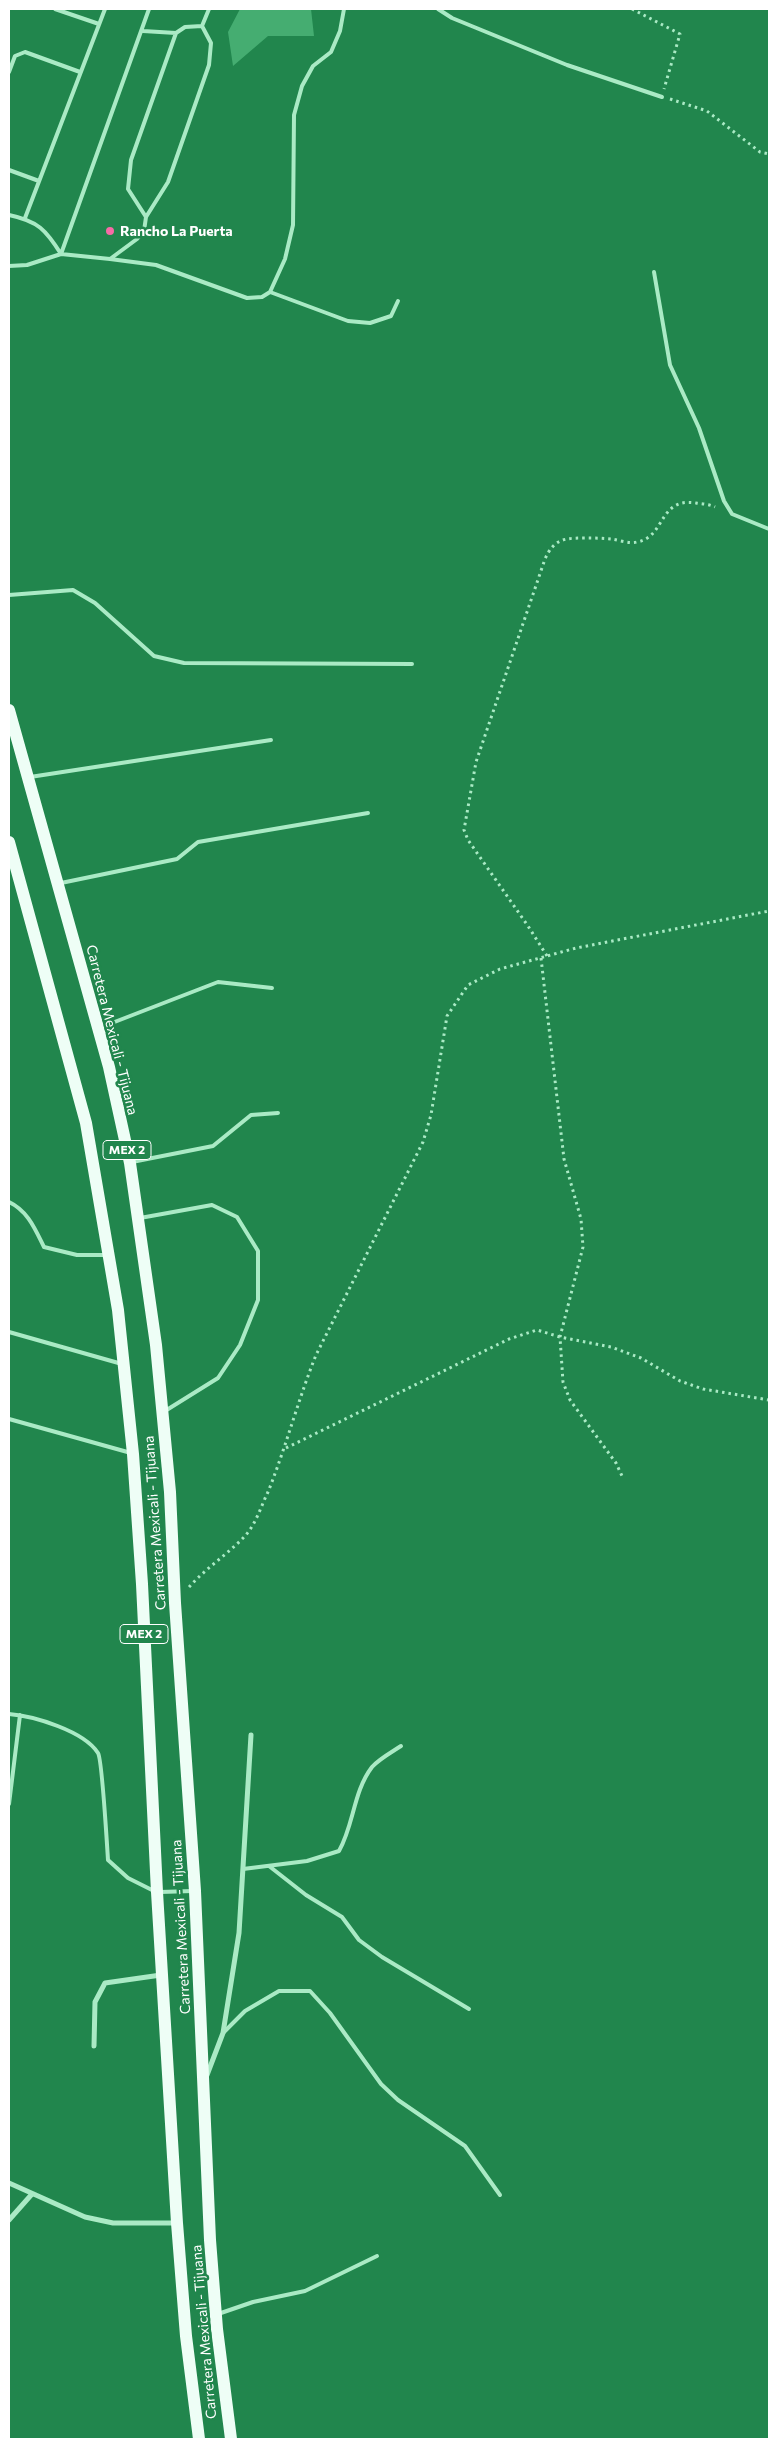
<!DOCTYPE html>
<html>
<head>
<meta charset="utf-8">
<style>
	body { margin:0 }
	#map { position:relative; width:778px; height:2448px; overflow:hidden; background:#21864d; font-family:Commissioner,sans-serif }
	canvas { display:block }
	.frame { position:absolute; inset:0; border:10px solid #fff; pointer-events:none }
</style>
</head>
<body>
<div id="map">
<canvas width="778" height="2448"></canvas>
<div class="frame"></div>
</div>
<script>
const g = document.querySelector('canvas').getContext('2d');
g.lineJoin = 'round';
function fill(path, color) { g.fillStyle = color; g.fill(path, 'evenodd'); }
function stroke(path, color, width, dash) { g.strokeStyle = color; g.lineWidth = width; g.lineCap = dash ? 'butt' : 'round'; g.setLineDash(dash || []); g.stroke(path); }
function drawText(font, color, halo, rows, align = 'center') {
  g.font = font + ' Commissioner,sans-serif'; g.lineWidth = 5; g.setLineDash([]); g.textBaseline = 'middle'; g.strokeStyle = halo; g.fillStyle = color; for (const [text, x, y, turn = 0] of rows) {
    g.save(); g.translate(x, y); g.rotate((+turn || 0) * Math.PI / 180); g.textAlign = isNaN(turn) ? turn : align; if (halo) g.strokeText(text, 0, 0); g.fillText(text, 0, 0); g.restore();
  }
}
const building = new Path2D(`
	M 240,9 L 311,9 L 314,36 L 268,36 L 233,66 L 228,32 Z`);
const path = new Path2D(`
	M 632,9 L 680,34 L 664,89
	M 670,99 L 707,111 L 760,152 L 769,154
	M 547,956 L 528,926 L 468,840 L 464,830 L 476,762 L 545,559 C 554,539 564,538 584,538 C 593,538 602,538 611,539 C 619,540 629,544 637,542 C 666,537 658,497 696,503 C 702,504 709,504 715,507
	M 541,958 L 564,1159 L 581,1219 L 583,1247 L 560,1337 L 563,1382 L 570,1400 L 616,1463 L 622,1476
	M 286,1448 L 509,1339 L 537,1330 L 560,1337 L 611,1347 L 641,1358 L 680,1381 L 703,1389 L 769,1400
	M 189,1587 C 206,1568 228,1554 245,1536 C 256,1524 261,1506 268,1492 C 286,1447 298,1400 316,1355 L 423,1142 L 431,1115 L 447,1016 L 468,985 L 500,969 L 576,948 L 769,911`);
const service = new Path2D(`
	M 55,9 L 99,24
	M 438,9 L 452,18 L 567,65 L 662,97
	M 143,31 L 176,33
	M 9,72 L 15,56 L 25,52 L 80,72
	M 9,170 L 39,181
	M 9,215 C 38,221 46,230 61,254
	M 146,217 L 128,189 L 131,160 L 176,33 L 185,27 L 202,26
	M 25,218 L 105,9
	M 61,254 L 149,9
	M 110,259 L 156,265 L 247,298 L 262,297 L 270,292 L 285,259 L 293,225 L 294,115 L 302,86 L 313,66 L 331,52 L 340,31 L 344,9
	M 9,266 L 27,265 L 61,254 L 110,259 L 137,239 L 144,231 L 146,217 L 168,182 L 209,65 L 211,43 L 202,26 L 209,9
	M 654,272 L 670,365 L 699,428 L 724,501 L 732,514 L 769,529
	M 270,292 L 348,321 L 370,323 L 391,316 L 398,301
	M 9,595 L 73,590 L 95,603 L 154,656 L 184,663 L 412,664
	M 30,777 L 271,740
	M 61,883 L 177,859 L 198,842 L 368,813
	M 99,1028 L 218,982 L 272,988
	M 132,1162 L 213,1146 L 251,1115 L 278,1113
	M 9,1202 C 28,1211 35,1229 44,1247 L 77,1255 L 107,1255
	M 140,1218 L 212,1205 L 237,1217 L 258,1251 L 258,1300 L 240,1345 L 218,1378 L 165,1411
	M 9,1332 L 122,1364
	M 9,1419 L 131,1453
	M 9,1714 C 34,1716 84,1731 98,1753 C 102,1759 107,1845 108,1860 L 128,1878 L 154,1891
	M 9,1804 L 20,1715
	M 269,1866 L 306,1895 L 342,1917 L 359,1940 L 382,1957 L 469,2009
	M 243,1869 L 307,1861 L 339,1851 C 354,1825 353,1792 372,1767 C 379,1759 392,1752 401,1746
	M 160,1892 L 193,1891
	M 223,2033 L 245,2011 L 279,1991 L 310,1991 L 330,2013 L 381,2084 L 398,2100 L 465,2146 L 500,2195
	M 218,2314 L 253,2302 L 305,2291 L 377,2256`);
const minor = new Path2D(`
	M 94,2046 L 95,2002 L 105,1983 L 161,1975
	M 207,2075 L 223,2033 L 239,1933 L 251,1735
	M 9,2183 L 85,2217 L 113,2223 L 176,2223
	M 9,2220 L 32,2194`);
const primary = new Path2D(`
	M 9,710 L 109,1067 L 130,1163 L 156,1345 L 170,1492 L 175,1603 L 195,1891 L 210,2240 L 217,2329 L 231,2439
	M 9,842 L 86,1123 L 118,1310 L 133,1454 L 142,1584 L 157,1892 L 177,2223 L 186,2336 L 199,2439`);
const markers = [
	[110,231,5,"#f76ba6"]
];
const shields = [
	[127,1150,48],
	[144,1634,48]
];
const shieldNames = [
	["MEX 2",127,1150],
	["MEX 2",144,1634]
];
const poiNames = [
	["Rancho La Puerta",120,231]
];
const streetNames = [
	["Carretera Mexicali - Tijuana",112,1030,76],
	["Carretera Mexicali - Tijuana",155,1523,-94],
	["Carretera Mexicali - Tijuana",181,1927,-93],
	["Carretera Mexicali - Tijuana",204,2332,-95]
];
fill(building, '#45ad71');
stroke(path, '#aaeac5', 3, [2.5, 4]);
stroke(service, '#aaeac5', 4);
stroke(minor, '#aaeac5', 5);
stroke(primary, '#eefef6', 12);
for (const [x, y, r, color] of markers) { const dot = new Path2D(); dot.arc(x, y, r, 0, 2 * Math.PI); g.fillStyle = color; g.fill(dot); stroke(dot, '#21864d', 2); }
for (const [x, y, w] of shields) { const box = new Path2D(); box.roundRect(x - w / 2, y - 9.5, w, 19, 4); g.fillStyle = '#21864d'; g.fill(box); stroke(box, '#fff', 1); }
drawText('bold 12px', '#fff', null, shieldNames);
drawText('bold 14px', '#fff', '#21864d', poiNames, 'left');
drawText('14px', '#fff', '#21864d', streetNames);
</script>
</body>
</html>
